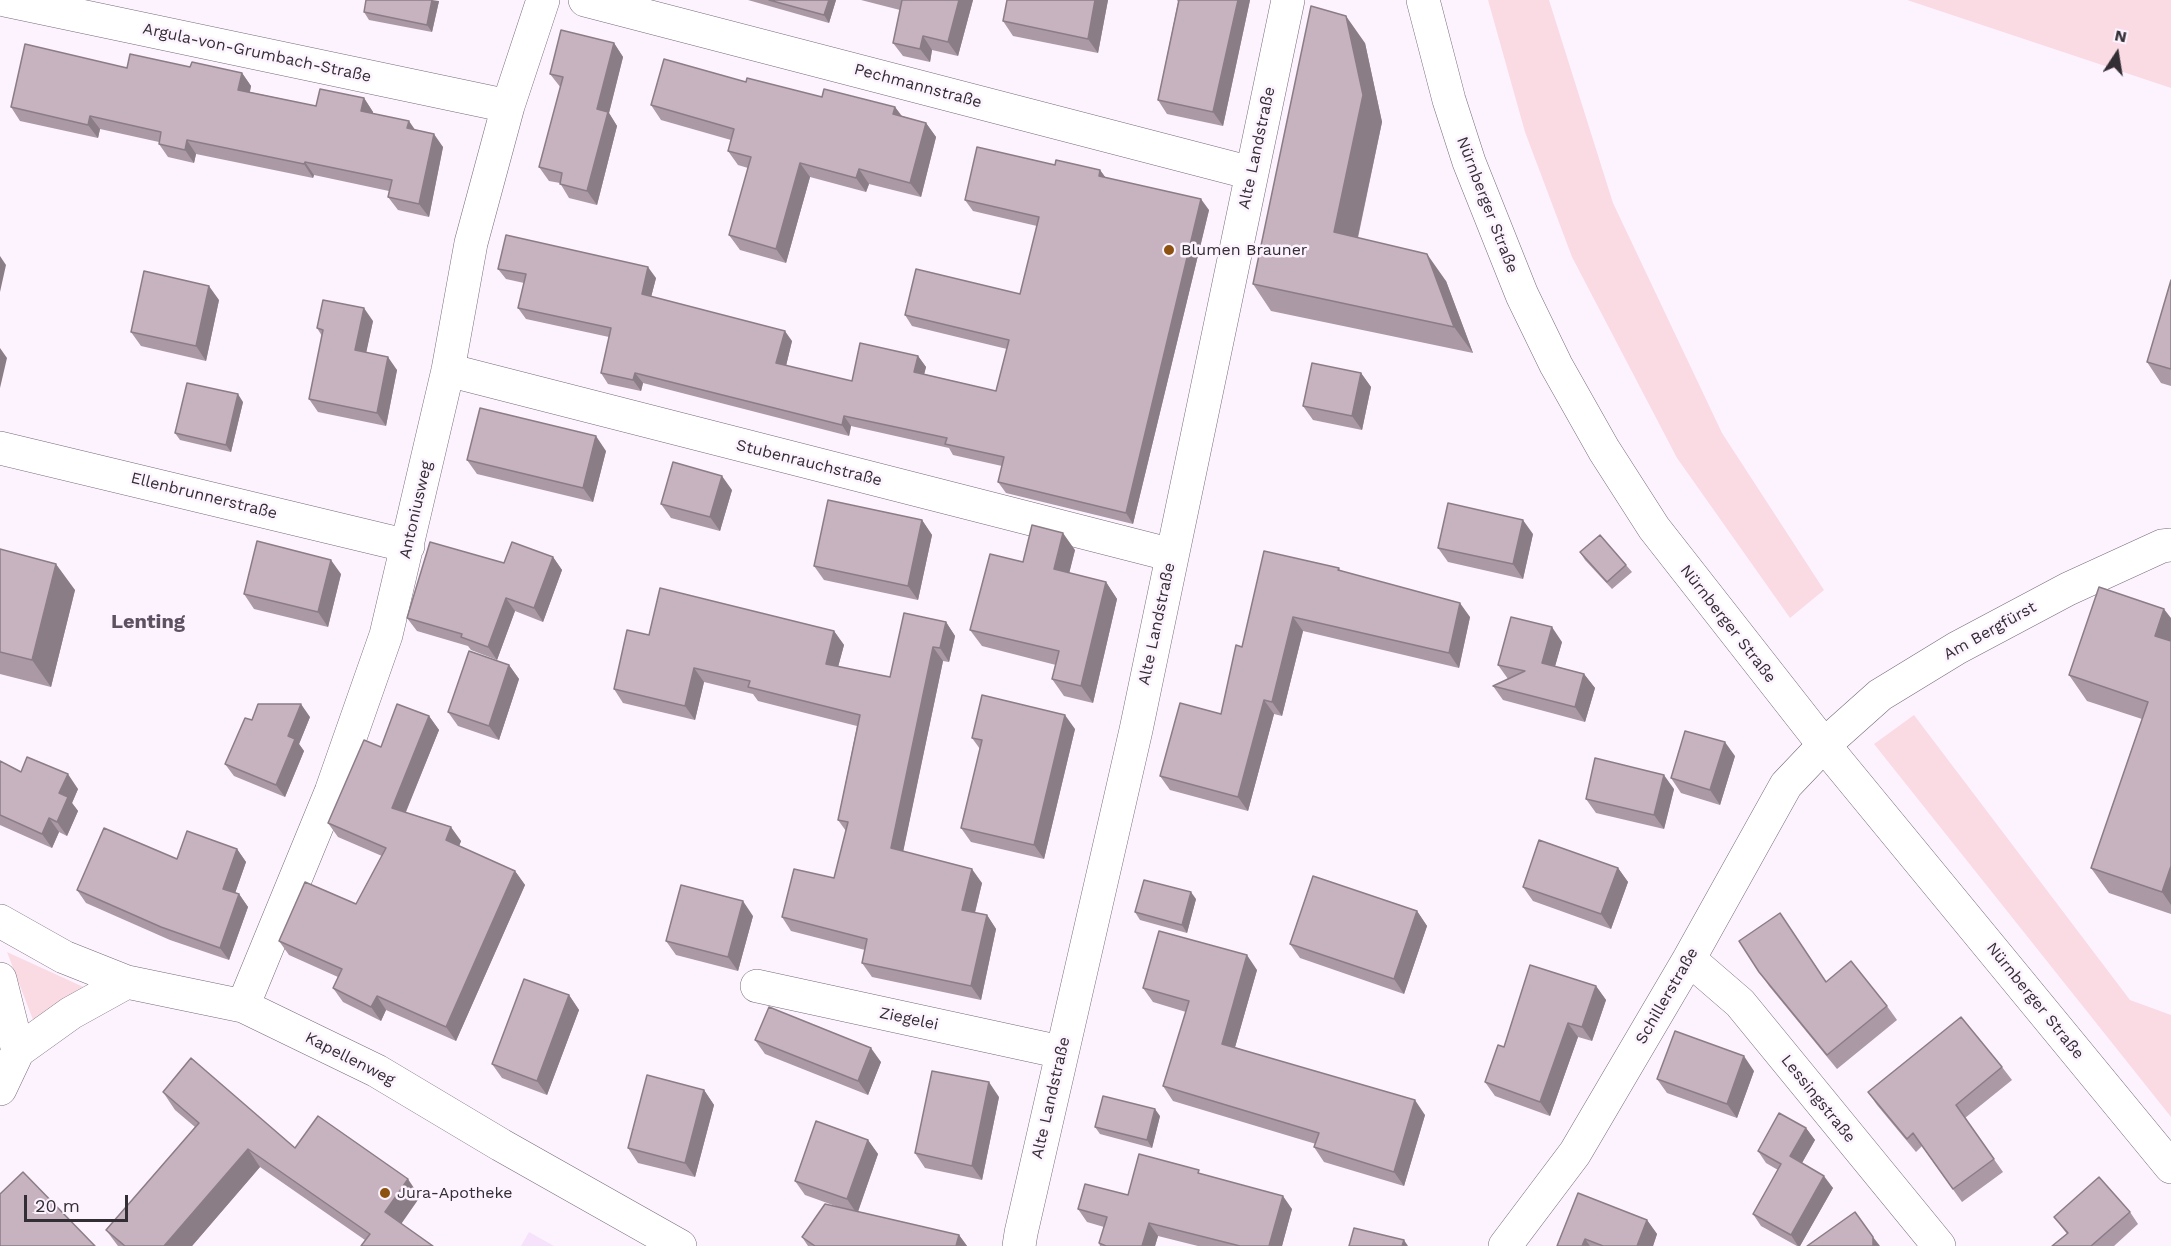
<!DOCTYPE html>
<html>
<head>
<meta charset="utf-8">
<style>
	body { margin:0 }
	#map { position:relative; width:2171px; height:1246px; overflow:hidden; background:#fcf3ff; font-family:"Work Sans",sans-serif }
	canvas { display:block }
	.north { position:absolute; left:2087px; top:24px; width:60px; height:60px; -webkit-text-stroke:4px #fcf3ff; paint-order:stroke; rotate:12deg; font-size:16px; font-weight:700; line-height:24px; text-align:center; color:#332d34 }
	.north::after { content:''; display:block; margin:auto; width:21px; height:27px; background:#332d34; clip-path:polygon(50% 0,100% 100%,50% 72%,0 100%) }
	.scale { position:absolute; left:24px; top:1195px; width:104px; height:27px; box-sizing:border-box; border:3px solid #332d34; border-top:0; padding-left:8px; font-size:18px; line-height:21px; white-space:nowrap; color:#332d34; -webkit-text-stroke:4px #fcf3ff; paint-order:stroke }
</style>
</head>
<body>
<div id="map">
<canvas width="2171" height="1246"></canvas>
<div class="north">N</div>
<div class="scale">20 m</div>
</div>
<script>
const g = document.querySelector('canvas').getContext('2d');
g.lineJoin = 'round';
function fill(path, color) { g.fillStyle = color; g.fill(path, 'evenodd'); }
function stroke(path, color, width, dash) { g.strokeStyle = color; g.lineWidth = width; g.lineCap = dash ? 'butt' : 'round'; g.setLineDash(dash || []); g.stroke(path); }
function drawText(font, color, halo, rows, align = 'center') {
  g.font = font + ' "Work Sans",sans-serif'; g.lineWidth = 5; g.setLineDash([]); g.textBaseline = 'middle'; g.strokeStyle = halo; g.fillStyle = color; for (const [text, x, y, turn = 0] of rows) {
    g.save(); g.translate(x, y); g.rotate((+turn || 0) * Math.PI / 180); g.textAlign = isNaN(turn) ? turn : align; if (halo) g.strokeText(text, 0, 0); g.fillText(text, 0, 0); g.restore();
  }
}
const built = new Path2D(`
	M 529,1232 L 554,1246 L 521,1246 Z`);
const green = new Path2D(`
	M 1488,0 L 1549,0 L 1613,203 L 1722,433 L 1824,590 L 1790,618 L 1677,458 L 1572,257 L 1525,132 Z
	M 1907,0 L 2171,0 L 2171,88 Z
	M 1914,715 L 2130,1000 L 2171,1015 L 2171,1117 L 1874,744 Z
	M 7,952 L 90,990 L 35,1025 Z`);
const street = new Path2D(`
	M 5,0 L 508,106
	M 585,0 L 1251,173
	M 448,370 L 1172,555
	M 0,448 L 408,546
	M 0,921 L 64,957 L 127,982 L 243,1006 L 377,1071 L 501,1145 L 680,1246
	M 1689,959 L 1740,1003 L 1939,1246
	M 0,979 L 18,1051 L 0,1089
	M 757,986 L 1061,1052
	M 243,1006 L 331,792 L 386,635 L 448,370 L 471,243 L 508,106 L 543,0
	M 18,1051 L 71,1013 L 127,982
	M 1019,1246 L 1021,1233 L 1136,730 L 1288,0
	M 1505,1246 L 1575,1153 L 1689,959 L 1786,785 L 1824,745 L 1880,695 L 1957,648 L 2068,589 L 2162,546 L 2171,545`);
const secondary = new Path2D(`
	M 1423,0 L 1449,100 L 1469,162 L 1522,295 L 1556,365 L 1604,450 L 1654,528 L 1824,745 L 2171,1167`);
const wall = new Path2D(`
	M 748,0 L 836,0 L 829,23 Z
	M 861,0 L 973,0 L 958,56 L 932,50 L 930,62 L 903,56 L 893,43 L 900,10 Z
	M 1007,0 L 1108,0 L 1098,53 L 1013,36 L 1003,21 Z
	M 1177,0 L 1250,0 L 1223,126 L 1167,114 L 1158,100 L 1178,2 Z
	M 439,1 L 432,32 L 369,20 L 364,12 Z
	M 614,43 L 623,57 L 609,113 L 617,126 L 597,205 L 569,198 L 560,183 L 549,181 L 539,167 L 561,88 L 550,74 Z
	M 1365,43 L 1382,122 L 1358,238 L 1446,281 L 1473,353 L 1271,311 L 1253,284 Z
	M 190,67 L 242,73 L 251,86 L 250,92 L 316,106 L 364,98 L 373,112 L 373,113 L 415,130 L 443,147 L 429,217 L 398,210 L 388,197 L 389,191 L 314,175 L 313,178 L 196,154 L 194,163 L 168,157 L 159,144 L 159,142 L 100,129 L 98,138 L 20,121 L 11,107 L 127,68 Z
	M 746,82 L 822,97 L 895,107 L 902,116 L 926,123 L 936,137 L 921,197 L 869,184 L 866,192 L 810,177 L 786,263 L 740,250 L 729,235 L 748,168 L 738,165 L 728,151 L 731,140 L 661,120 L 651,105 Z
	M 1055,165 L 1100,170 L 1105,177 L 1209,210 L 1133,524 L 1006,493 L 998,482 L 1002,466 L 953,455 L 949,448 L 851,426 L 849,436 L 643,383 L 641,391 L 608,384 L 601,373 L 609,337 L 526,319 L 518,308 L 524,283 L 506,279 L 498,269 L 656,278 L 651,297 L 792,341 L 786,366 L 852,381 L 918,356 L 926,367 L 924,374 L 996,391 L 1007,349 L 912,326 L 905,315 L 1020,294 L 1037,226 L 973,211 L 965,200 Z
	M 2171,280 L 2171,386 L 2161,383 L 2147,362 Z
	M 219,300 L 206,361 L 141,346 L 131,332 Z
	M 373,321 L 366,352 L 397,370 L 386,426 L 318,412 L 309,399 L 322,336 L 317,328 Z
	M 1361,373 L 1371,387 L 1362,430 L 1313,420 L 1303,406 Z
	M 243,402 L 231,452 L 180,440 L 175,433 Z
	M 606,451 L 593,502 L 477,474 L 467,460 Z
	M 732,490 L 720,531 L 671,518 L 661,504 Z
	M 922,520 L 932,535 L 918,600 L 824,580 L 814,566 Z
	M 1533,534 L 1523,579 L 1448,562 L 1438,548 Z
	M 0,549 L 75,590 L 51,687 L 0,674 Z
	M 1075,550 L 1069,573 L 1106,582 L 1117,599 L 1093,703 L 1064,696 L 1052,679 L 1056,665 L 982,646 L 970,630 L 1023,562 Z
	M 1580,552 L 1626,565 L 1632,572 L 1612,589 L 1585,560 Z
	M 553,557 L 562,570 L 543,622 L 515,611 L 497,660 L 471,650 L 468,646 L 417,631 L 407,618 L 504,563 Z
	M 1339,568 L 1340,570 L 1470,617 L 1459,668 L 1303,631 L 1282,716 L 1274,714 L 1248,811 L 1170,790 L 1160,776 L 1221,714 L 1242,647 Z
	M 341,574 L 328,627 L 254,609 L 244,594 Z
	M 2171,618 L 2171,914 L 2109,893 L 2091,868 L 2142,719 L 2087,701 L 2069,675 Z
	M 946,622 L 955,636 L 949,662 L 943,661 L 903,851 L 982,883 L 975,913 L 987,915 L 996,929 L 981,1000 L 872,977 L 862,963 L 865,950 L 791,931 L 782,917 L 834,878 L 846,831 L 838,820 L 857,726 L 758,701 L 753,694 L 704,682 L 695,720 L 623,703 L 614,689 L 649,635 L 834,631 L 844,645 L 838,667 L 890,677 Z
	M 1562,642 L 1555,666 L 1584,674 L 1595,688 L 1585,722 L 1503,700 L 1493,686 L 1508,679 L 1498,665 Z
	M 509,665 L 519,679 L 499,740 L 458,726 L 448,712 Z
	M 429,716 L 439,730 L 406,812 L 461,841 L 459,846 L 515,871 L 525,885 L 456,1041 L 386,1010 L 381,1021 L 343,1002 L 333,988 L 338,977 L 289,955 L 279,941 L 356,904 L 382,856 L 338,837 L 328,823 L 381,747 Z
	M 310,717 L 299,744 L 304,751 L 285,797 L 234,776 L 225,764 L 252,720 Z
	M 1075,729 L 1044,859 L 971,842 L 961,828 L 980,749 L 972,738 Z
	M 1735,756 L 1720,805 L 1681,793 L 1671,778 Z
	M 0,761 L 21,772 L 78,789 L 72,803 L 78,811 L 67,836 L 59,832 L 52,848 L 0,825 Z
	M 1674,789 L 1664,829 L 1596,813 L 1586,799 Z
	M 237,849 L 246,862 L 235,893 L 239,894 L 248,907 L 229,960 L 170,940 L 86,903 L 77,890 L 177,859 Z
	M 1618,868 L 1628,882 L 1611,929 L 1533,901 L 1523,887 Z
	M 1196,899 L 1187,933 L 1140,920 L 1135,912 Z
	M 1417,911 L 1427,926 L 1404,994 L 1300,958 L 1290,944 Z
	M 753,916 L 738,971 L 676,955 L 666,941 Z
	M 1739,941 L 1826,981 L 1887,1006 L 1897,1020 L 1837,1069 L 1769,986 Z
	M 1257,970 L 1235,1047 L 1425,1115 L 1404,1186 L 1324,1162 L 1314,1147 L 1316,1144 L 1173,1101 L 1163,1086 L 1186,1012 L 1153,1002 L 1143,988 Z
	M 1596,986 L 1606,1000 L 1592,1041 L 1578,1037 L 1550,1116 L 1495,1096 L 1485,1082 Z
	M 569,995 L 579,1010 L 547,1095 L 502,1078 L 492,1064 Z
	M 755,1040 L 881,1062 L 868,1095 L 765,1054 Z
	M 2002,1067 L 2012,1080 L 1965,1118 L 2003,1172 L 1962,1202 L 1922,1146 L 1916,1152 L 1877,1105 L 1868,1092 Z
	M 1754,1071 L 1737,1118 L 1667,1093 L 1657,1079 Z
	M 704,1090 L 714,1105 L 695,1177 L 638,1163 L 628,1148 Z
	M 163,1092 L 295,1148 L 420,1197 L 365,1240 L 260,1167 L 192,1246 L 118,1246 L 106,1230 L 195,1127 L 175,1110 Z
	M 999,1097 L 982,1180 L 925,1168 L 915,1153 Z
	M 1160,1116 L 1152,1148 L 1100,1134 L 1095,1127 Z
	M 1806,1128 L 1815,1140 L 1802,1163 L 1833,1188 L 1800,1246 L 1797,1246 L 1761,1226 L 1753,1214 L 1778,1170 L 1766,1163 L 1758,1151 Z
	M 868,1140 L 878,1154 L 858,1212 L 959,1235 L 967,1246 L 808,1246 L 802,1237 L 841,1208 L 805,1195 L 795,1181 Z
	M 1202,1174 L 1292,1209 L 1282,1246 L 1198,1246 L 1158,1236 L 1155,1246 L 1100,1246 L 1099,1243 L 1104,1227 L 1087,1222 L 1078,1209 Z
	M 2130,1212 L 2138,1224 L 2114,1246 L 2052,1246 L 2067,1234 L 2054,1217 Z
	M 1647,1220 L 1657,1234 L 1653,1246 L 1557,1246 Z`);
const shadedWall = new Path2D(`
	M 432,0 L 439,1 L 432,32 L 427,25 Z
	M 829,0 L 836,0 L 829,23 L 824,15 Z
	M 959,0 L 973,0 L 958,56 L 948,42 Z
	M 1095,0 L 1108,0 L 1098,53 L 1088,39 Z
	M 1238,0 L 1250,0 L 1223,126 L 1213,112 Z
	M 1346,16 L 1365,43 L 1382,122 L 1353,259 L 1334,232 Z
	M 923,36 L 932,50 L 930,62 L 920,49 Z
	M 614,43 L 623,57 L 609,113 L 617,126 L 597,205 L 587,191 L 597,109 Z
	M 242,73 L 251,86 L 247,103 L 238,90 Z
	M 364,98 L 373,112 L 371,124 L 361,111 Z
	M 895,107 L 905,121 L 893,114 Z
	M 90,116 L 100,129 L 98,138 L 88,125 Z
	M 409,121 L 418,134 L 407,128 Z
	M 926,123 L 936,137 L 921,197 L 910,183 Z
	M 434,134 L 443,147 L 429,217 L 419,204 Z
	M 187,140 L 196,154 L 194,163 L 185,150 Z
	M 305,162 L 314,175 L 313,178 L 304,164 Z
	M 800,163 L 810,177 L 786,263 L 776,249 Z
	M 859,169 L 869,184 L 866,192 L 856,178 Z
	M 1100,170 L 1108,181 L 1099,176 Z
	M 1201,199 L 1209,210 L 1133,524 L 1126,513 Z
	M 1427,254 L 1446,281 L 1473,353 L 1454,327 Z
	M 0,256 L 6,265 L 0,292 Z
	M 648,267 L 656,278 L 649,305 L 642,294 Z
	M 209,286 L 219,300 L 206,361 L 196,346 Z
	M 364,308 L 373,321 L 364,363 L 355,350 Z
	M 785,331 L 792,341 L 784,374 L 776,363 Z
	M 0,348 L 7,358 L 0,388 Z
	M 918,356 L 926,367 L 922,383 L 914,372 Z
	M 388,357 L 397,370 L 386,426 L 377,413 Z
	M 635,373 L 643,383 L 641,391 L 633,380 Z
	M 1361,373 L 1371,387 L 1362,430 L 1352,416 Z
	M 238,394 L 243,402 L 231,452 L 226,445 Z
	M 844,416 L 851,426 L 849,436 L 842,425 Z
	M 596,436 L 606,451 L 593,502 L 583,488 Z
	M 722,476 L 732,490 L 720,531 L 710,517 Z
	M 922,520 L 932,535 L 918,600 L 908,586 Z
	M 1523,520 L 1533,534 L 1523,579 L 1513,564 Z
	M 1063,533 L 1075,550 L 1066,586 L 1054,569 Z
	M 553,557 L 562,570 L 543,622 L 534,608 Z
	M 331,560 L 341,574 L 328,627 L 318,612 Z
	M 56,564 L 75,590 L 51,687 L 32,660 Z
	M 1106,582 L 1117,599 L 1093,703 L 1081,686 Z
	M 506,598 L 515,611 L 497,660 L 488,647 Z
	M 1460,603 L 1470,617 L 1459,668 L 1449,653 Z
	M 2164,609 L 2171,618 L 2171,658 L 2155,636 Z
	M 1293,617 L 1303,631 L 1282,716 L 1272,702 Z
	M 946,622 L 955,636 L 949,662 L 940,648 Z
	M 1552,627 L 1562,642 L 1552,677 L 1542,663 Z
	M 834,631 L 844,645 L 835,678 L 826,664 Z
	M 933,647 L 943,661 L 901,862 L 891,848 Z
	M 509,665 L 519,679 L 499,740 L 489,726 Z
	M 694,668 L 704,682 L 695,720 L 685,706 Z
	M 1584,674 L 1595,688 L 1585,722 L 1575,707 Z
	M 1264,700 L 1274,714 L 1248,811 L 1238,797 Z
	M 301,704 L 310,717 L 299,744 L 304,751 L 285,797 L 276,785 L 288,736 Z
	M 1065,715 L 1075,729 L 1044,859 L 1034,845 Z
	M 429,716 L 439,730 L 402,821 L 392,808 Z
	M 1725,742 L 1735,756 L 1720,805 L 1710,790 Z
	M 68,774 L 78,789 L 72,803 L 78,811 L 67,836 L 57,822 L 59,793 Z
	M 1664,775 L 1674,789 L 1664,829 L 1654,815 Z
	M 49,818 L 59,832 L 52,848 L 42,834 Z
	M 451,827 L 461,841 L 456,854 L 446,840 Z
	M 237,849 L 246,862 L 232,902 L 223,889 Z
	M 2171,866 L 2171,905 L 2162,892 Z
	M 1618,868 L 1628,882 L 1611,929 L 1601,914 Z
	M 972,869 L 982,883 L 972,924 L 962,910 Z
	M 515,871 L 525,885 L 456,1041 L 446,1027 Z
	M 1191,892 L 1196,899 L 1187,933 L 1182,925 Z
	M 239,894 L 248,907 L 229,960 L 220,948 Z
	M 743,901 L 753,916 L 738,971 L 728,957 Z
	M 1417,911 L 1427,926 L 1404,994 L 1394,979 Z
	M 987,915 L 996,929 L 981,1000 L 971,986 Z
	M 1247,955 L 1257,970 L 1232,1058 L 1222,1044 Z
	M 1596,986 L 1606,1000 L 1592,1041 L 1582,1027 Z
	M 569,995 L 579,1010 L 547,1095 L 537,1081 Z
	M 377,996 L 386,1010 L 381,1021 L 371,1007 Z
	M 1568,1023 L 1578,1037 L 1550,1116 L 1540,1102 Z
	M 871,1048 L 881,1062 L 868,1095 L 858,1081 Z
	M 1744,1056 L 1754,1071 L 1737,1118 L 1727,1104 Z
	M 989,1082 L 999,1097 L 982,1180 L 972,1166 Z
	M 704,1090 L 714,1105 L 695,1177 L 685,1163 Z
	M 1415,1100 L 1425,1115 L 1404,1186 L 1394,1172 Z
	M 1155,1109 L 1160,1116 L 1152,1148 L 1147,1140 Z
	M 1806,1128 L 1815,1140 L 1799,1168 L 1790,1156 Z
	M 868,1140 L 878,1154 L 857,1214 L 847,1199 Z
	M 248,1149 L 260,1167 L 192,1246 L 164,1246 Z
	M 1824,1176 L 1833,1188 L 1800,1246 L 1798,1246 L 1791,1235 Z
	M 408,1179 L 420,1197 L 397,1230 L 385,1212 Z
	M 1283,1196 L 1292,1209 L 1282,1246 L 1269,1246 Z
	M 1647,1220 L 1657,1234 L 1653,1246 L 1637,1246 Z
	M 1149,1223 L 1158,1236 L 1155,1246 L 1142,1246 Z
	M 959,1235 L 967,1246 L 956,1246 Z
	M 1873,1237 L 1880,1246 L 1873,1246 Z
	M 1585,1239 L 1590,1246 L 1582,1246 Z
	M 1404,1240 L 1408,1246 L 1402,1246 Z`);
const building = new Path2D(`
	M 366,0 L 432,0 L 427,25 L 364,12 Z
	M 769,0 L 829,0 L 824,15 Z
	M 902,0 L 959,0 L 948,42 L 923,36 L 920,49 L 893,43 Z
	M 1007,0 L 1095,0 L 1088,39 L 1003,21 Z
	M 1179,0 L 1238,0 L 1213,112 L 1158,100 Z
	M 1311,6 L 1346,16 L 1363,95 L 1334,232 L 1427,254 L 1454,327 L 1253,284 Z
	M 561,30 L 614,43 L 597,109 L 608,112 L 587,191 L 560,184 L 562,173 L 539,167 L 563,77 L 550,74 Z
	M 25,44 L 127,68 L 130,54 L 190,67 L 192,62 L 242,73 L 238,90 L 316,106 L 320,89 L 364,98 L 361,111 L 409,121 L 407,128 L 434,134 L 419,204 L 388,197 L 392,180 L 305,162 L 304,164 L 187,140 L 185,150 L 159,144 L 161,132 L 90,116 L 88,125 L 11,107 Z
	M 664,59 L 746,82 L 747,78 L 822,97 L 824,89 L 895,107 L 893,114 L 926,123 L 910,183 L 859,169 L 856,178 L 800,163 L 776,249 L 729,235 L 751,157 L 728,151 L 734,129 L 651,105 Z
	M 977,147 L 1055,165 L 1056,160 L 1100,170 L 1099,176 L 1201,199 L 1126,513 L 998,482 L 1004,457 L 945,444 L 947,438 L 844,416 L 842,425 L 635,373 L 633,380 L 601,373 L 611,328 L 518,308 L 526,274 L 498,269 L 506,235 L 648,267 L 642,294 L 785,331 L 776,363 L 852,381 L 860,343 L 918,356 L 914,372 L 996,391 L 1009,340 L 905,315 L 916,269 L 1020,294 L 1039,217 L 965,200 Z
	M 144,271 L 209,286 L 196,346 L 131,332 Z
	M 2171,280 L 2171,369 L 2147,362 Z
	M 323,300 L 364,308 L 355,350 L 388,357 L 377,413 L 309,399 L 323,330 L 317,328 Z
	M 1312,363 L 1361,373 L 1352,416 L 1303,406 Z
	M 187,383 L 238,394 L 226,445 L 175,433 Z
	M 480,408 L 596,436 L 583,488 L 467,460 Z
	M 673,462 L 722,476 L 710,517 L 661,504 Z
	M 828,500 L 922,520 L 908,586 L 814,566 Z
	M 1448,503 L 1523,520 L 1513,564 L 1438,548 Z
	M 1032,525 L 1063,533 L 1054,569 L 1106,582 L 1081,686 L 1052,679 L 1059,651 L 970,630 L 990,554 L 1023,562 Z
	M 1600,535 L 1626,565 L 1607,582 L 1580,552 Z
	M 257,541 L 331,560 L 318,612 L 244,594 Z
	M 430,542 L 504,563 L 512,542 L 553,557 L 534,608 L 506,598 L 488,647 L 461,637 L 462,634 L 407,618 Z
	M 0,549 L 56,564 L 32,660 L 0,652 Z
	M 1264,551 L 1339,568 L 1338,570 L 1460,603 L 1449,653 L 1293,617 L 1272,702 L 1264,700 L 1238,797 L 1160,776 L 1180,703 L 1221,714 L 1236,645 L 1242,647 Z
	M 2099,587 L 2164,609 L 2155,636 L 2171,641 L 2171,866 L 2162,892 L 2091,868 L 2148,702 L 2069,675 Z
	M 660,588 L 834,631 L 826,664 L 890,677 L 904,613 L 946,622 L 940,648 L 933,647 L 891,848 L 972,869 L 962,910 L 987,915 L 971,986 L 862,963 L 867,939 L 782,917 L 794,869 L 834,878 L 848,822 L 838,820 L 860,715 L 748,687 L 750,681 L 694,668 L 685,706 L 614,689 L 627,630 L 649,635 Z
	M 1511,617 L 1552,627 L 1542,663 L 1584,674 L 1575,707 L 1493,686 L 1525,671 L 1498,665 Z
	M 469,651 L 509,665 L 489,726 L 448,712 Z
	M 982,695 L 1065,715 L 1034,845 L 961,828 L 982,740 L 972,738 Z
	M 258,704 L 301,704 L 288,736 L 295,739 L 276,785 L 225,764 L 245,718 L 252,720 Z
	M 397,704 L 429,716 L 392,808 L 451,827 L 446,840 L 515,871 L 446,1027 L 377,996 L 371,1007 L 333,988 L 342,969 L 279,941 L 305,882 L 356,904 L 386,848 L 328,823 L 364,740 L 381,747 Z
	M 1685,731 L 1725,742 L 1710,790 L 1671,778 Z
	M 27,757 L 68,774 L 59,793 L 68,797 L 57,822 L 49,818 L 42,834 L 0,815 L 0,761 L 21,772 Z
	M 1595,758 L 1664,775 L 1654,815 L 1586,799 Z
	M 104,828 L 177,859 L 187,831 L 237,849 L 223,889 L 239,894 L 220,948 L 161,927 L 77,890 Z
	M 1539,840 L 1618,868 L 1601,914 L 1523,887 Z
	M 1313,876 L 1417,911 L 1394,979 L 1290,944 Z
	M 1144,880 L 1191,892 L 1182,925 L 1135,912 Z
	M 681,885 L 743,901 L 728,957 L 666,941 Z
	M 1780,913 L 1826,982 L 1851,961 L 1887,1006 L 1827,1055 L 1759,972 L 1739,941 Z
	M 1159,931 L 1247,955 L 1222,1044 L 1415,1100 L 1394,1172 L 1314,1147 L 1319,1133 L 1163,1086 L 1189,1001 L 1143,988 Z
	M 1530,965 L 1596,986 L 1582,1027 L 1568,1023 L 1540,1102 L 1485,1082 L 1498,1045 L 1504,1047 Z
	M 524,979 L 569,995 L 537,1081 L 492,1064 Z
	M 769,1007 L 871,1048 L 858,1081 L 755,1040 Z
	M 1961,1017 L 2002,1067 L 1956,1105 L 1994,1159 L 1953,1189 L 1913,1133 L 1907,1139 L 1868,1092 Z
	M 1675,1031 L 1744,1056 L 1727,1104 L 1657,1079 Z
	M 191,1058 L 295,1148 L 318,1116 L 408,1179 L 385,1212 L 433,1246 L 361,1246 L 370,1234 L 248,1149 L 164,1246 L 125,1246 L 106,1230 L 199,1123 L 163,1092 Z
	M 932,1071 L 989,1082 L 972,1166 L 915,1153 Z
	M 647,1075 L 704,1090 L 685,1163 L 628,1148 Z
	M 1103,1096 L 1155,1109 L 1147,1140 L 1095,1127 Z
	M 1779,1113 L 1806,1128 L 1790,1156 L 1824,1176 L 1791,1235 L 1753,1214 L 1781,1164 L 1758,1151 Z
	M 816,1121 L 868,1140 L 847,1199 L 795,1181 Z
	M 1139,1154 L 1199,1170 L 1198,1173 L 1283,1196 L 1269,1246 L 1240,1246 L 1149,1223 L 1142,1246 L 1106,1246 L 1099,1243 L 1107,1217 L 1078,1209 L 1085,1184 L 1128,1195 Z
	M 23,1172 L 95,1246 L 0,1246 L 0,1194 Z
	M 2099,1177 L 2130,1212 L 2091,1246 L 2052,1246 L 2068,1233 L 2054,1217 Z
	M 1578,1193 L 1647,1220 L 1637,1246 L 1603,1246 L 1585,1239 L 1582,1246 L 1557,1246 Z
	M 825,1204 L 959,1235 L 956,1246 L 815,1246 L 802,1237 Z
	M 1855,1212 L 1873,1237 L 1873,1246 L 1807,1246 Z
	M 1354,1228 L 1404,1240 L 1402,1246 L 1349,1246 Z`);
const markers = [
	[1169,250,6,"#8d5210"],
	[385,1193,6,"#8d5210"]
];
const streetNames = [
	["Argula-von-Grumbach-Straße",257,53,12],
	["Pechmannstraße",918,86,15],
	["Alte Landstraße",1257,148,-78],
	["Nürnberger Straße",1487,205,69],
	["Stubenrauchstraße",809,463,14],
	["Ellenbrunnerstraße",204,496,14],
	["Antoniusweg",416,510,-77],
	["Alte Landstraße",1157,624,-78],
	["Nürnberger Straße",1728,624,52],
	["Am Bergfürst",1990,631,-29],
	["Schillerstraße",1667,996,-60],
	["Nürnberger Straße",2035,1001,51],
	["Ziegelei",909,1019,12],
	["Kapellenweg",350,1059,27],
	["Alte Landstraße",1051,1098,-77],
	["Lessingstraße",1818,1099,51]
];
const poiNames = [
	["Blumen Brauner",1181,250],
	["Jura-Apotheke",397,1193]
];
const quarterNames = [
	["Lenting",148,622]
];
fill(built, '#f6e2fb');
fill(green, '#fadbe3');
stroke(street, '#776a7a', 34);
stroke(secondary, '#776a7a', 34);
stroke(street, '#fff', 33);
stroke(secondary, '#fff', 33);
fill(wall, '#ab99a5');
fill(shadedWall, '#8b7d86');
fill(building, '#c7b2c0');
stroke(building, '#8b7d86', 1.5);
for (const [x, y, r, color] of markers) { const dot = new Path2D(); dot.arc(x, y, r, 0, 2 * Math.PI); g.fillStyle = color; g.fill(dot); stroke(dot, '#fcf3ff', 2); }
drawText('16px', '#332d34', '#fcf3ff', streetNames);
drawText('16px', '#332d34', '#fcf3ff', poiNames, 'left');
drawText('bold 20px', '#5e5262', '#fcf3ff', quarterNames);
</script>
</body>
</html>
